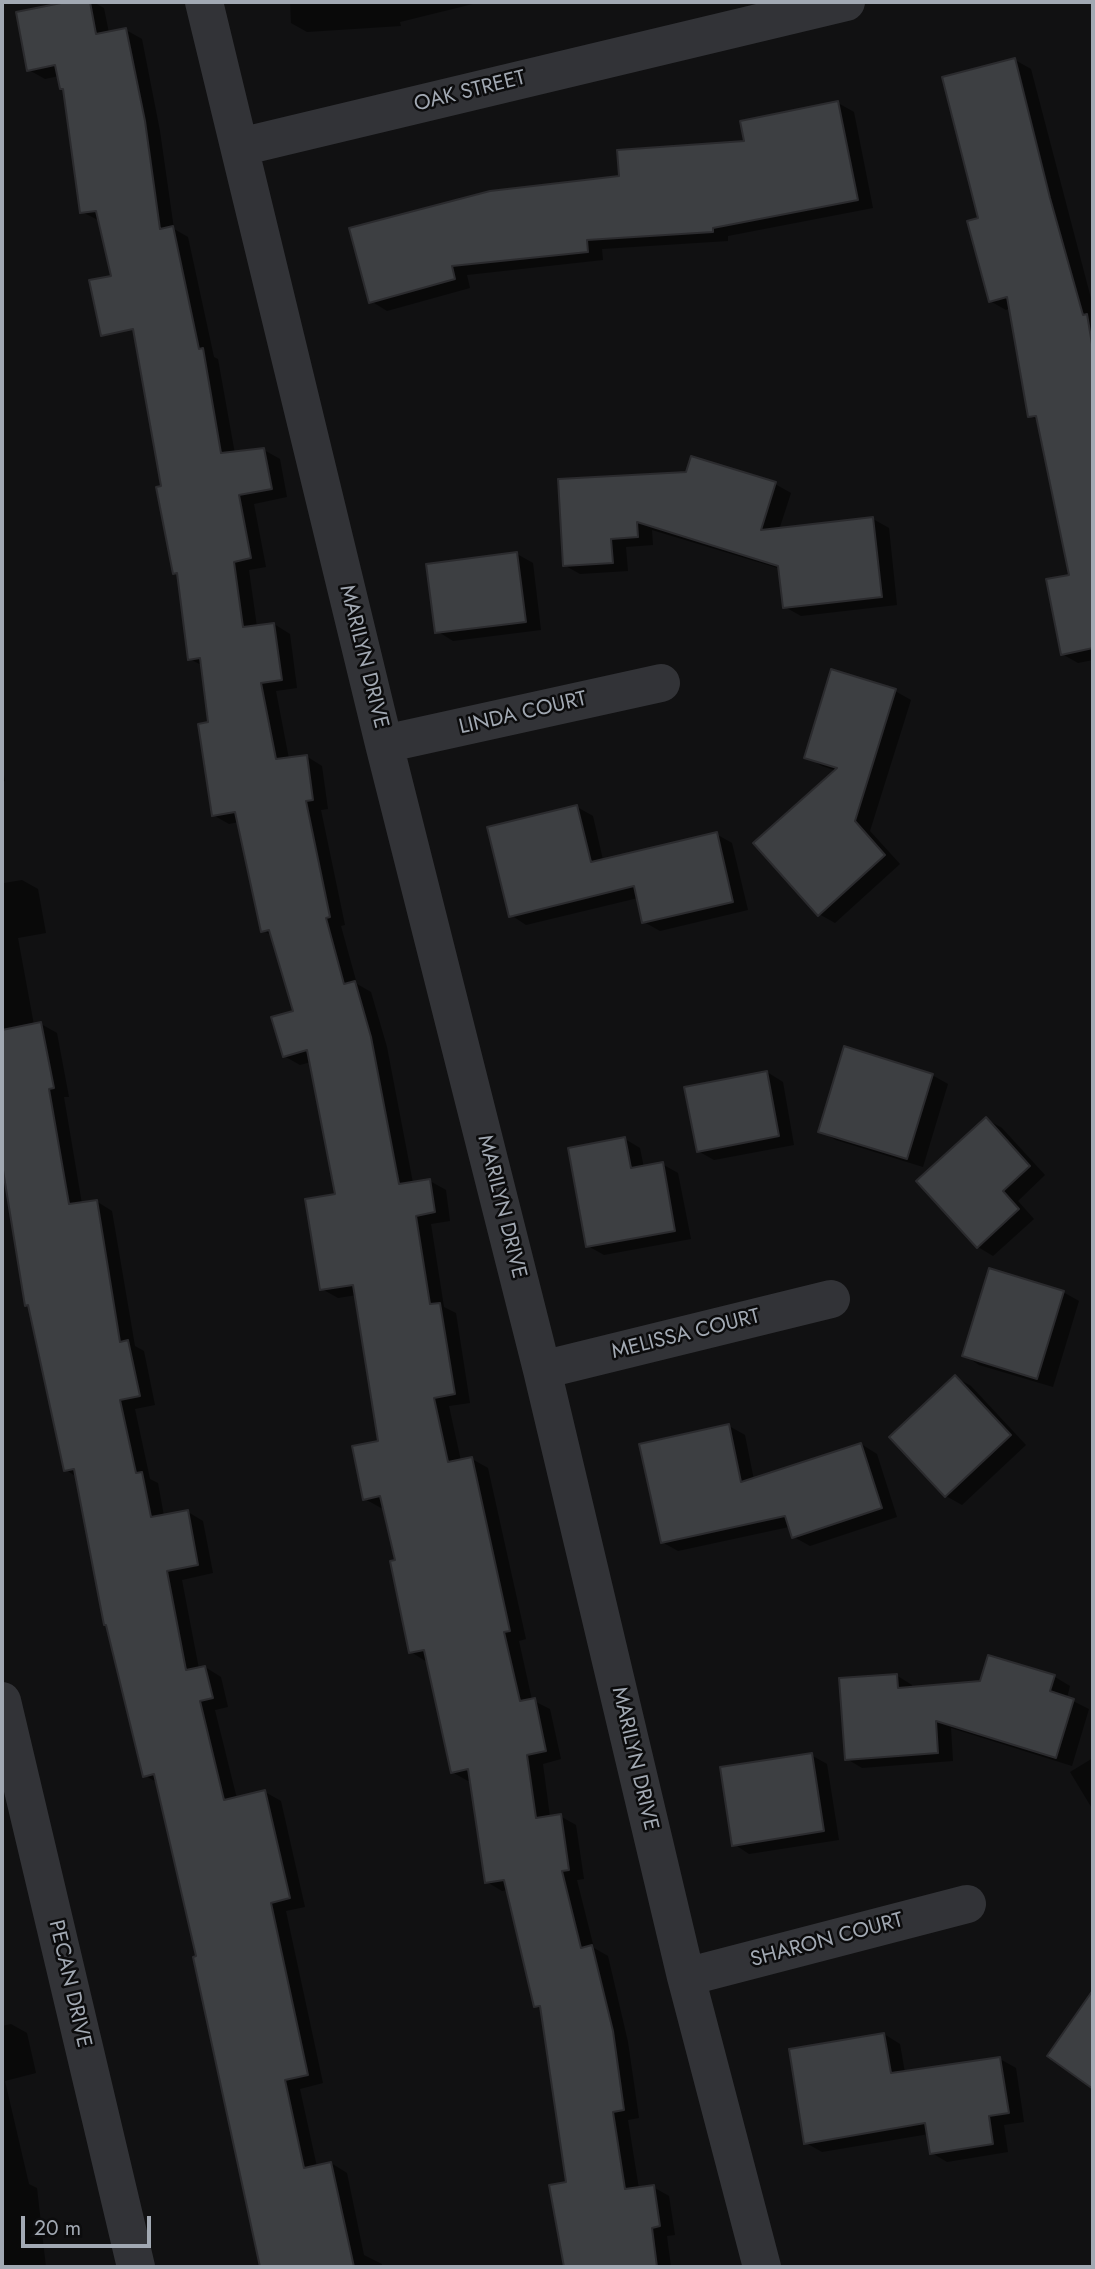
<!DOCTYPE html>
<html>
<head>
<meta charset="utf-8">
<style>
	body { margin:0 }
	#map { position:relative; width:1095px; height:2269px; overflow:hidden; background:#111112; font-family:Jost,sans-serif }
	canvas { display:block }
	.frame { position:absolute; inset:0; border:4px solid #a2a9b3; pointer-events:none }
	.scale { position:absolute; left:21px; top:2216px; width:130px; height:32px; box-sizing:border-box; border:4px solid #a2a9b3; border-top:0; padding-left:9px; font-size:21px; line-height:24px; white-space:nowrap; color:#a2a9b3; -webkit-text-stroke:5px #0c0c0d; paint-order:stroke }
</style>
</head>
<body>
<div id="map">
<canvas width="1095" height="2269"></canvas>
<div class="frame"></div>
<div class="scale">20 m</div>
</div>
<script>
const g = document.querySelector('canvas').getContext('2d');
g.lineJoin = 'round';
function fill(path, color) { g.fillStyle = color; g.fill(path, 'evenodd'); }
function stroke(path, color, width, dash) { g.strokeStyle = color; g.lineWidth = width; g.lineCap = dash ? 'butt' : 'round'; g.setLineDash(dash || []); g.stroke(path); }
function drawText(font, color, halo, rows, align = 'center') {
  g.font = font + ' Jost,sans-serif'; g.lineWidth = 5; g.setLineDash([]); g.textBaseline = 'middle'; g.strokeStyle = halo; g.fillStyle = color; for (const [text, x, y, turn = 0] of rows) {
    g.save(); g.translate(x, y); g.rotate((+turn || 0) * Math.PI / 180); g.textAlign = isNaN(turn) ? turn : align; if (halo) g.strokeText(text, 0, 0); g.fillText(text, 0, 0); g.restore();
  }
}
const shadow = new Path2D(`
	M 75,2 L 93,2 L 104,8 L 109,33 L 126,30 L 142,39 L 160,131 L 174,229 L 188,237 L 214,357 L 218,359 L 235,454 L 264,450 L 280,459 L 287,497 L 254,504 L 266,567 L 249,570 L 257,627 L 274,624 L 290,634 L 297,688 L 276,691 L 289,759 L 306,756 L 322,766 L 328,809 L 321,810 L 345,925 L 341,926 L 357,984 L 371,992 L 387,1047 L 413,1183 L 430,1181 L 446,1190 L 450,1221 L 431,1224 L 444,1307 L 456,1313 L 470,1403 L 449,1406 L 461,1461 L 472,1459 L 488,1468 L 526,1639 L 519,1641 L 532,1700 L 550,1709 L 561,1759 L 543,1764 L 550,1817 L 560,1816 L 576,1825 L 584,1879 L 577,1880 L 594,1948 L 608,1956 L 628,2042 L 639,2118 L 628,2120 L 639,2189 L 653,2187 L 669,2196 L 675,2235 L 667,2236 L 671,2267 L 583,2267 L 542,2010 L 535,2006 L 508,1890 L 502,1891 L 487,1882 L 472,1780 L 468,1781 L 452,1772 L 427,1662 L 411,1652 L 397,1561 L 385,1507 L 381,1508 L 365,1499 L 380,1442 L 357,1295 L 338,1298 L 322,1289 L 337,1196 L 311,1062 L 300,1065 L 284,1056 L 295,1012 L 273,936 L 262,930 L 239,822 L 229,824 L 213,815 L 210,723 L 203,666 L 190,659 L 179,575 L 174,573 L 163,487 L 137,342 L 100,221 L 82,212 L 64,90 L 59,76 L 45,79 L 29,70 L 18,13 Z
	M 290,2 L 481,2 L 400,22 L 401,26 L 307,32 L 291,23 Z
	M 1015,60 L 1031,69 L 1093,306 L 1093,660 L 1078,663 L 1062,654 L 1071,576 L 1039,421 L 1030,416 L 1010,308 L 1006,310 L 990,301 L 980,220 Z
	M 838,103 L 854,112 L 873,208 L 728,236 L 728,241 L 602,249 L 603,260 L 467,275 L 470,288 L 387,311 L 371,301 L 620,178 L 747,143 Z
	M 560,480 L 775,484 L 791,493 L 779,530 L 873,519 L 889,528 L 897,605 L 801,616 L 785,607 L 781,569 L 652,530 L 653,545 L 626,547 L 628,571 L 580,574 L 564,565 Z
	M 517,554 L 533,563 L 541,630 L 453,641 L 437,631 Z
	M 895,691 L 911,700 L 870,831 L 900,864 L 835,923 L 819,914 L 837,771 L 822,766 L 806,757 Z
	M 2,764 L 5,781 L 2,782 Z
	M 577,807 L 593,816 L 603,860 L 716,834 L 732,843 L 748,910 L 660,931 L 644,922 L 638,898 L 526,925 L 511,915 Z
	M 2,873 L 4,883 L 22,880 L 38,889 L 46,933 L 18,938 L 34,1025 L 41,1024 L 57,1033 L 69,1097 L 64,1097 L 82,1204 L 96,1201 L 112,1211 L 135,1346 L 144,1351 L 155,1405 L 135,1409 L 150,1479 L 158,1483 L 164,1516 L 188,1512 L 203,1521 L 213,1573 L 182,1580 L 199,1669 L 205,1667 L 221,1677 L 228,1707 L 215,1710 L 237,1799 L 265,1792 L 281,1801 L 305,1907 L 286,1911 L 323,2083 L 300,2089 L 317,2167 L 331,2163 L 347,2173 L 364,2255 L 382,2264 L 382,2267 L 284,2267 L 198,1957 L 158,1783 L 144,1775 L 77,1477 L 66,1470 L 31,1307 L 27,1305 L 2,1160 Z
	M 767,1072 L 783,1082 L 794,1145 L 714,1160 L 698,1151 Z
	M 932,1075 L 948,1084 L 923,1167 L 836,1140 L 820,1131 Z
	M 986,1119 L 1002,1128 L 1045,1175 L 1018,1201 L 1034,1219 L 993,1256 L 978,1247 Z
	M 625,1139 L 640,1148 L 644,1168 L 662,1164 L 678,1173 L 691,1239 L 604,1255 L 588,1246 Z
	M 1063,1292 L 1079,1301 L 1053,1387 L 979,1365 L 964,1355 Z
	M 955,1377 L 971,1386 L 1026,1445 L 962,1505 L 946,1496 L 891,1437 Z
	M 729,1426 L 745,1435 L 754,1480 L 861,1444 L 877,1454 L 897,1517 L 810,1546 L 794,1537 L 789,1527 L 678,1551 L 662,1542 Z
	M 990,1657 L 1055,1677 L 1070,1686 L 1067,1698 L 1089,1709 L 1072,1766 L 951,1728 L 953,1761 L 862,1768 L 847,1759 L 896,1675 L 912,1685 L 912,1688 L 982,1683 Z
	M 811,1755 L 827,1764 L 839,1840 L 749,1854 L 734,1844 Z
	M 1093,1758 L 1093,1810 L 1070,1772 Z
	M 11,2024 L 27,2033 L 36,2073 L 5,2081 L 29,2184 L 37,2188 L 46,2267 L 2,2267 L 2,2026 Z
	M 884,2034 L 900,2044 L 905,2073 L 1000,2059 L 1016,2068 L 1024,2122 L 1004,2125 L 1008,2152 L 947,2162 L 932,2153 L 929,2134 L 822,2152 L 806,2143 Z`);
const building = new Path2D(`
	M 66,2 L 90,2 L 96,34 L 126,28 L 145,121 L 160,229 L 173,226 L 199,349 L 203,348 L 221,453 L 264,448 L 272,489 L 239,495 L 251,558 L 234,562 L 243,627 L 274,623 L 282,680 L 261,683 L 276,759 L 307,755 L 313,800 L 306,801 L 330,917 L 326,918 L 344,984 L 355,981 L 371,1037 L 399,1184 L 430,1179 L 435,1212 L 416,1216 L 430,1304 L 440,1303 L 455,1394 L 434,1398 L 448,1462 L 472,1457 L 510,1631 L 504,1632 L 520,1701 L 535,1698 L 546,1751 L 527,1755 L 536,1818 L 561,1814 L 569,1870 L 562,1871 L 581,1948 L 592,1945 L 613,2031 L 624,2110 L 613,2112 L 625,2189 L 654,2185 L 660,2226 L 652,2228 L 657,2267 L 564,2267 L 549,2185 L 566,2182 L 540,2006 L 534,2007 L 504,1880 L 485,1883 L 468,1769 L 451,1773 L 424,1650 L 409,1653 L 390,1561 L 395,1560 L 380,1496 L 363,1500 L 352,1446 L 378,1441 L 353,1285 L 320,1290 L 305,1199 L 335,1194 L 307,1050 L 283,1057 L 271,1017 L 293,1011 L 269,930 L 261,932 L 235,812 L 212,816 L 198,724 L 208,722 L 200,658 L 188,660 L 177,573 L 173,574 L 156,487 L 161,486 L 133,329 L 101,336 L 89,280 L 111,276 L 96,211 L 80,213 L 63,89 L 60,89 L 55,65 L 27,71 L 16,12 Z
	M 1015,58 L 1050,198 L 1083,315 L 1087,314 L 1093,350 L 1093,648 L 1061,655 L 1046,579 L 1069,575 L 1036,416 L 1028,417 L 1007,297 L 989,302 L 967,221 L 978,218 L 942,77 Z
	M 838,101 L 858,200 L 713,228 L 713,232 L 587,240 L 588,252 L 452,266 L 455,279 L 369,303 L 349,228 L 490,191 L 619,176 L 617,150 L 744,141 L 740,121 Z
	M 691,456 L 776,482 L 761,530 L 873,517 L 882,597 L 783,608 L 778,566 L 637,522 L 638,537 L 611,539 L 613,563 L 563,566 L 558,479 L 686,472 Z
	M 517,552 L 526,622 L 435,633 L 426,564 Z
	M 831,669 L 896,689 L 855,821 L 885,855 L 818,916 L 753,843 L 837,768 L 804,758 Z
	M 577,805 L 591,862 L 717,832 L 733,902 L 642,923 L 634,886 L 509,917 L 487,827 Z
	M 41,1022 L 54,1088 L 49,1089 L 69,1204 L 97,1200 L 120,1342 L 128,1340 L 140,1396 L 120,1400 L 136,1473 L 142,1472 L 151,1517 L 188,1510 L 198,1565 L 167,1571 L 186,1670 L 205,1666 L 213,1698 L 200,1701 L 224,1800 L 265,1790 L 290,1898 L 271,1903 L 308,2075 L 285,2080 L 304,2168 L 331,2162 L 354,2267 L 260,2267 L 193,1957 L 196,1956 L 154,1774 L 143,1777 L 106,1625 L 104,1625 L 74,1469 L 64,1471 L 28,1305 L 25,1306 L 2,1164 L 2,1030 Z
	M 844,1046 L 933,1074 L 907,1159 L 818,1132 Z
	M 767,1071 L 779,1136 L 697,1152 L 684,1087 Z
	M 986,1117 L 1030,1166 L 1003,1191 L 1019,1209 L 977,1248 L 916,1181 Z
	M 625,1137 L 631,1168 L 663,1162 L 675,1231 L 586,1247 L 568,1148 Z
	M 989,1268 L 1064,1291 L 1037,1379 L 962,1356 Z
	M 955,1375 L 1011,1435 L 945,1497 L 889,1437 Z
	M 729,1424 L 741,1482 L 861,1443 L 882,1508 L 792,1538 L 785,1516 L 661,1543 L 639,1444 Z
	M 988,1655 L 1055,1675 L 1050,1691 L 1074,1699 L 1056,1758 L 936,1721 L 938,1753 L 845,1760 L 839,1678 L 897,1674 L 898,1688 L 980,1681 Z
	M 812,1753 L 824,1831 L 732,1846 L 720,1767 Z
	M 1093,1990 L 1093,2089 L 1047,2056 Z
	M 884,2033 L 891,2073 L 1000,2057 L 1009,2113 L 989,2116 L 993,2144 L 930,2154 L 925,2123 L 804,2144 L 789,2049 Z`);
const minor = new Path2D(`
	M 204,2 L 384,744 L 542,1370 L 686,1977 L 762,2267
	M 240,147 L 846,2
	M 384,744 L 661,683
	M 542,1370 L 831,1299
	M 2,1701 L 136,2267
	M 686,1977 L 967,1904`);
const streetNames = [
	["OAK STREET",470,92,-14],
	["MARILYN DRIVE",363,657,76],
	["LINDA COURT",523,714,-13],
	["MARILYN DRIVE",501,1207,76],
	["MELISSA COURT",686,1335,-14],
	["MARILYN DRIVE",634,1759,77],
	["SHARON COURT",827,1941,-15],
	["PECAN DRIVE",69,1984,77]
];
fill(shadow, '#0007');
fill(building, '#3d3f42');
stroke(building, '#2b2b2e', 2);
stroke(minor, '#323337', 38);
drawText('21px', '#a2a9b3', '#0c0c0d', streetNames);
</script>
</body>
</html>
